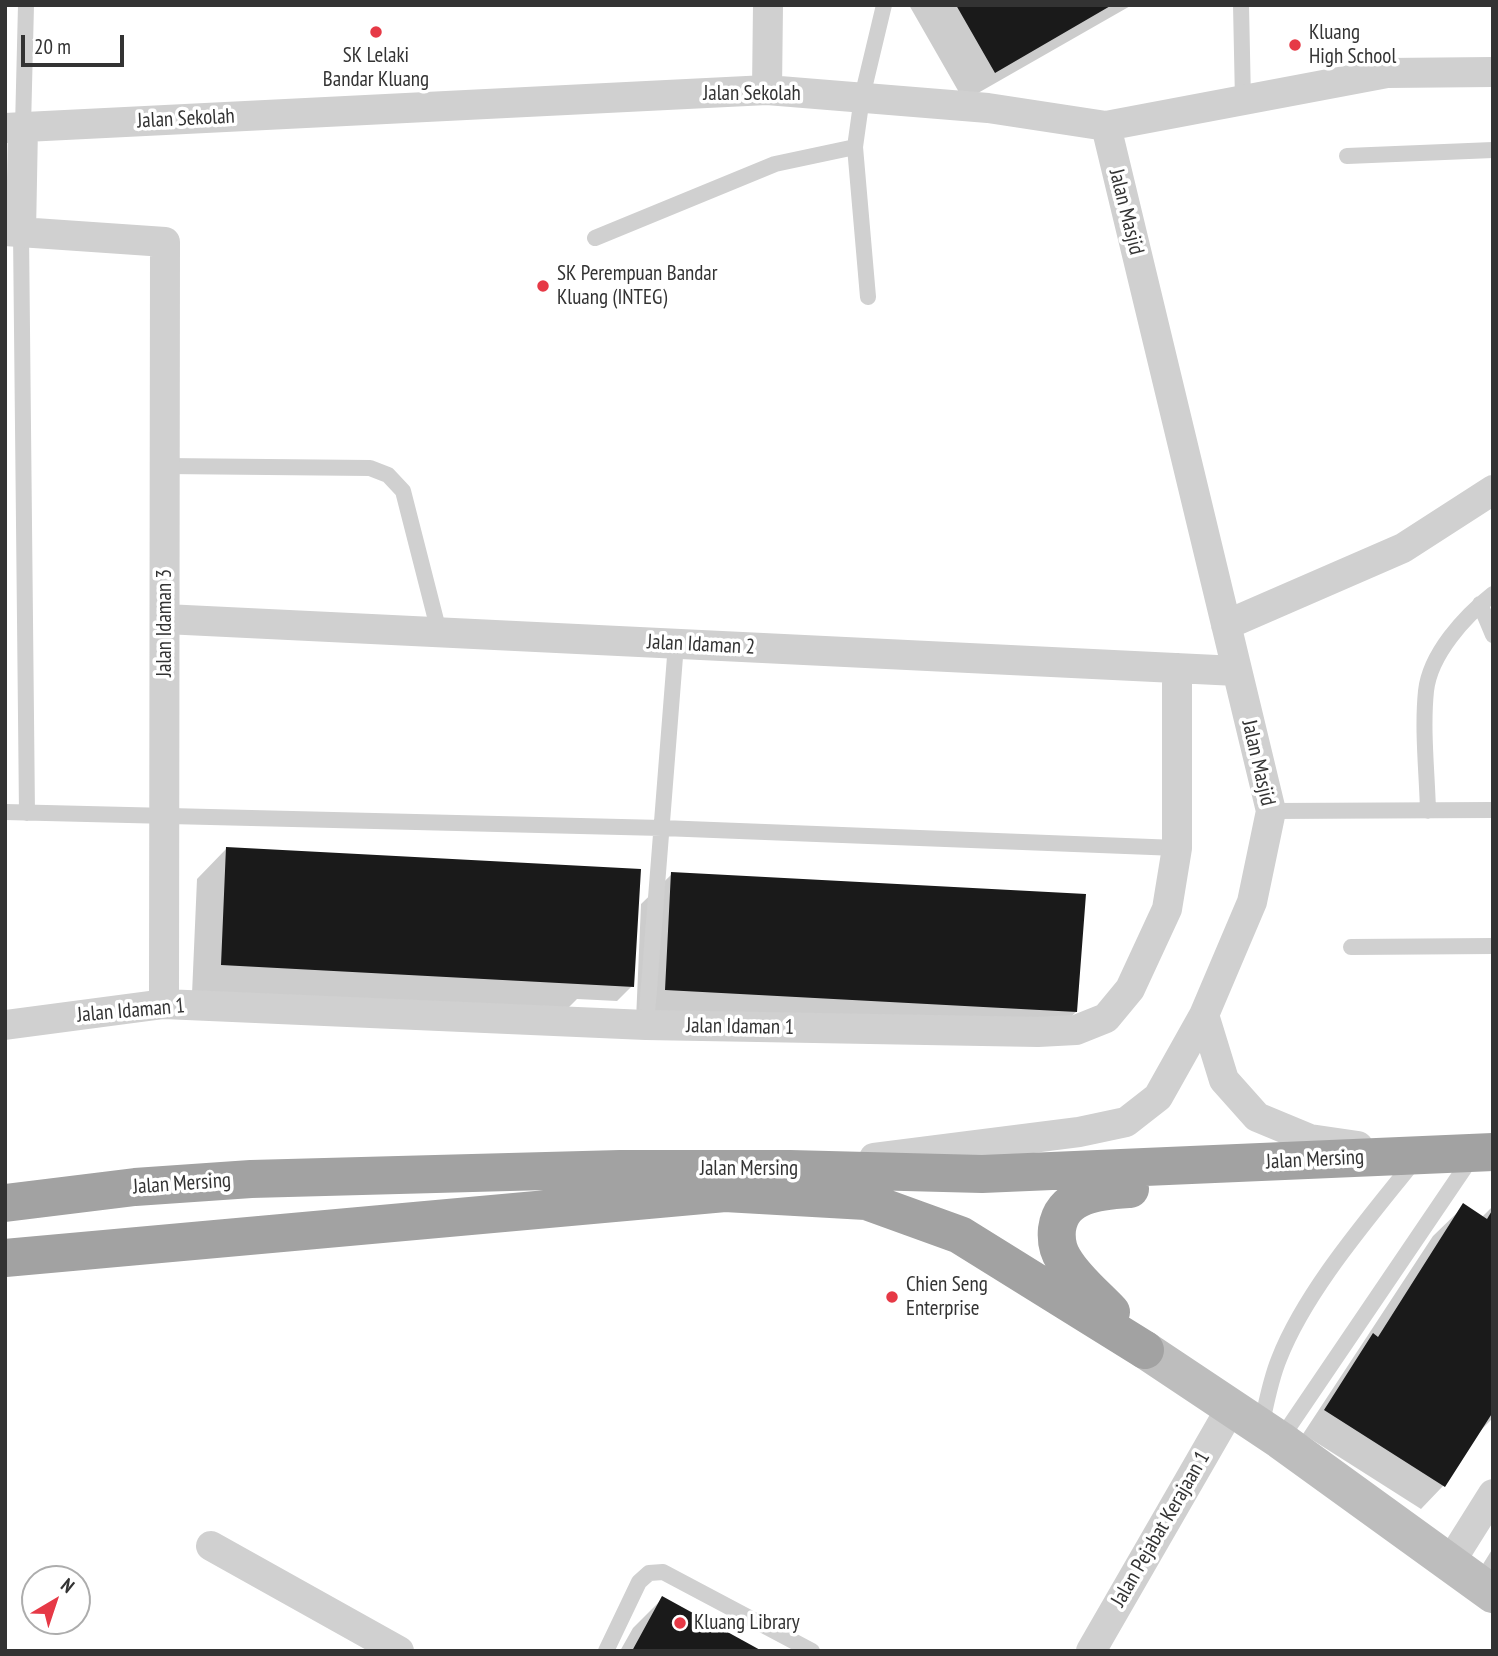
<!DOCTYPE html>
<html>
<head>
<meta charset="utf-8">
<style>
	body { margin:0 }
	#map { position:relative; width:1498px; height:1656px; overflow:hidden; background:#fff; font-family:"PT Sans Narrow",sans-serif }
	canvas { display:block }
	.frame { position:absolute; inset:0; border:7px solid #333; pointer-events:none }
	.north { position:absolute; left:21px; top:1565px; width:70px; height:70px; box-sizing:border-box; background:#fff; border:2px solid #adadad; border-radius:50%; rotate:39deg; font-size:19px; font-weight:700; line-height:28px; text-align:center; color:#333 }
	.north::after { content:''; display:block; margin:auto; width:24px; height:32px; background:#e63946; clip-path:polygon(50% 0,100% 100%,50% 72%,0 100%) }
	.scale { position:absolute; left:21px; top:35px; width:103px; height:32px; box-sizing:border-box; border:4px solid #333; border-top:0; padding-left:9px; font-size:21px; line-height:24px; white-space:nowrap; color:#333; -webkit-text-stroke:5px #fff; paint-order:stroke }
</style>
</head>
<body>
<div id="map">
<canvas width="1498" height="1656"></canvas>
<div class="frame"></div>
<div class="north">N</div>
<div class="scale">20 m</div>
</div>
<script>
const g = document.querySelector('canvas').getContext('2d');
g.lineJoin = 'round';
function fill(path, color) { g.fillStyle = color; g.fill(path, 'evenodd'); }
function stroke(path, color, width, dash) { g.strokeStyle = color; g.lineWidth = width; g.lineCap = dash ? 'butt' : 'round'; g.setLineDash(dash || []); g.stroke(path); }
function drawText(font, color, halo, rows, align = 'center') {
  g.font = font + ' "PT Sans Narrow",sans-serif'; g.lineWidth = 7; g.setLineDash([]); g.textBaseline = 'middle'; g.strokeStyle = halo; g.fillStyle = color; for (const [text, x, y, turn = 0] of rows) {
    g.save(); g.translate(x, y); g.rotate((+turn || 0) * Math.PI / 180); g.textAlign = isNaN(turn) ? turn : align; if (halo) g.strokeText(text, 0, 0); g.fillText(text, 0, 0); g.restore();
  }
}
const shadow = new Path2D(`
	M 909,5 L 1132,5 L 964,101 Z
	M 227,848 L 632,986 L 617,1001 L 577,999 L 563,1013 L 192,994 L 197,879 Z
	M 672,874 L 1076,1012 L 1060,1027 L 636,1020 L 641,904 Z
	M 1464,1206 L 1482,1217 L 1493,1206 L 1493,1418 L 1477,1434 L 1443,1486 L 1421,1509 L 1303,1434 L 1433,1236 Z
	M 1493,1548 L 1493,1606 L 1467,1590 Z
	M 663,1598 L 759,1651 L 620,1651 L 633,1628 Z`);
const building = new Path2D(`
	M 956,5 L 1112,5 L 995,73 Z
	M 226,847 L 641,869 L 634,987 L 221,965 Z
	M 671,872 L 1086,894 L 1077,1012 L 665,990 Z
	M 1463,1203 L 1487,1219 L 1493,1209 L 1493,1412 L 1445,1487 L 1324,1410 L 1373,1333 L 1378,1337 Z
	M 662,1596 L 762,1651 L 632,1651 Z`);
const service = new Path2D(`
	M 1241,5 L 1243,101
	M 23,127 L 26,5
	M 855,147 L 868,297
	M 1347,156 L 1493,150
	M 21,233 L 27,813
	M 595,238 L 775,164 L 855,147 L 862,97 L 884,5
	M 165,466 L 370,468 L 388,475 L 403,491 L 439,632
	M 1480,604 L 1493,635
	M 1271,811 L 1493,810
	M 1428,811 C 1427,772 1422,730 1426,691 C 1430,654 1465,616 1493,594
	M 5,812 L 662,828 L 1177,848
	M 1351,947 L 1493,946
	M 646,1025 L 676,644
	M 1261,1427 C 1266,1405 1270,1381 1279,1359 C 1306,1290 1369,1218 1415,1160
	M 1280,1440 L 1474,1154
	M 606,1651 L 639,1582 L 649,1573 L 663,1572 L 812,1651`);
const minor = new Path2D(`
	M 767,90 L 768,5
	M 5,128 L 767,90 L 988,108 L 1106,126 L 1387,73 L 1493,72
	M 5,231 L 165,242 L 164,1004
	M 21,233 L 23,127
	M 165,619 L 1237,671
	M 1226,625 L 1403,548 L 1493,490
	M 1204,1015 L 1224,1080 L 1257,1117 L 1310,1139 L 1358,1146
	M 5,1025 L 164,1004 L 646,1025 L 1038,1032 L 1076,1030 L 1106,1018 L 1130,989 L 1167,909 L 1177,848 L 1177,668
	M 874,1158 L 1079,1132 L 1126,1122 L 1158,1097 L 1204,1015 L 1252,902 L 1271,811 L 1106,126
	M 211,1546 L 399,1651
	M 1449,1564 L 1493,1494
	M 1091,1651 L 1231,1408`);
const secondary = new Path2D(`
	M 1145,1350 L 1280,1440 L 1493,1594`);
const trunk = new Path2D(`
	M 5,1203 L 135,1187 L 251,1179 L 620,1169 L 790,1169 L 982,1174 L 1493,1152
	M 5,1258 L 725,1193 L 866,1201 L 960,1235 L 1145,1350
	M 1111,1312 C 1096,1296 1075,1279 1064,1260 C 1058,1251 1056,1239 1057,1229 C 1062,1193 1101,1191 1130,1189`);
const markers = [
	[376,32,7,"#e63946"],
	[1295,45,7,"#e63946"],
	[543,286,7,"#e63946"],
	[892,1297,7,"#e63946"],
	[680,1623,7,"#e63946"]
];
const poiNames = [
	["Kluang",1309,33],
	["High School",1309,57],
	["SK Lelaki",376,56,"center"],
	["Bandar Kluang",376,80,"center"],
	["SK Perempuan Bandar",557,274],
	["Kluang (INTEG)",557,298],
	["Chien Seng",906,1285],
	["Enterprise",906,1309],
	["Kluang Library",694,1623]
];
const streetNames = [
	["Jalan Sekolah",752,94],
	["Jalan Sekolah",186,119,-3],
	["Jalan Masjid",1126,212,76],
	["Jalan Idaman 3",165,623,-90],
	["Jalan Idaman 2",701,645,3],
	["Jalan Masjid",1258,763,77],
	["Jalan Idaman 1",131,1011,-5],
	["Jalan Idaman 1",740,1027,1],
	["Jalan Mersing",1315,1160,-3],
	["Jalan Mersing",749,1169],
	["Jalan Mersing",182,1184,-4],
	["Jalan Pejabat Kerajaan 1",1161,1529,-60]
];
fill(shadow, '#0003');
fill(building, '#1a1a1a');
stroke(service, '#d0d0d0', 16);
stroke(minor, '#d0d0d0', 30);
stroke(secondary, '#bdbdbd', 38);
stroke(trunk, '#a2a2a2', 38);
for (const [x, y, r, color] of markers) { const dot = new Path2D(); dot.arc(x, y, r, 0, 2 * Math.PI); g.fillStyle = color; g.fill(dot); stroke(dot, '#fff', 2.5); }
drawText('21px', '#333', '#fff', poiNames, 'left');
drawText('21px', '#333', '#fff', streetNames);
</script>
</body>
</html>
